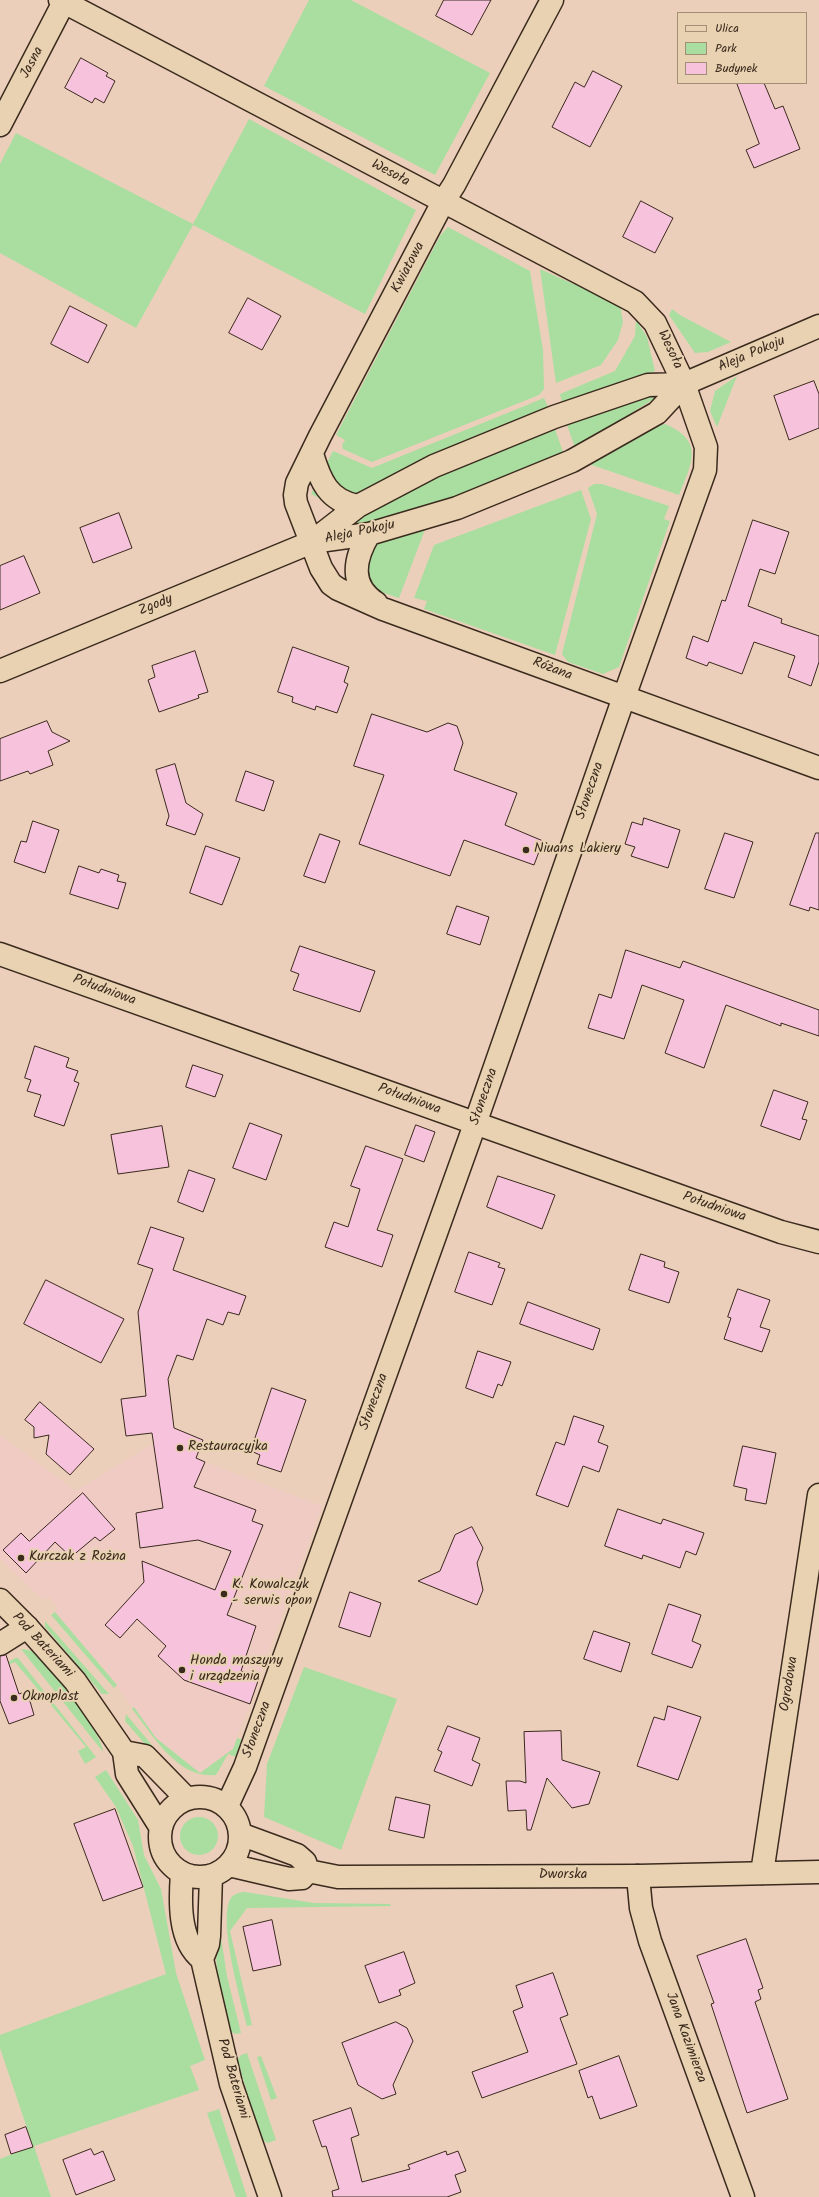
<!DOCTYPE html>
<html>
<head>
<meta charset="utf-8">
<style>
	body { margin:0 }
	#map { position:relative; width:819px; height:2197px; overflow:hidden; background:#ebcfba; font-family:Kalam,sans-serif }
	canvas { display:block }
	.legend { position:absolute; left:677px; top:12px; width:130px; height:72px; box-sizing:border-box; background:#e8d2b1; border:1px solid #a38f76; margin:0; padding:5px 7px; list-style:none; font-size:12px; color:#3b2a1e }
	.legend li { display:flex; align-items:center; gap:8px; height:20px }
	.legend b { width:20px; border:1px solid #a38f76 }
</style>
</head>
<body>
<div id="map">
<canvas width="819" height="2197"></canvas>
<ul class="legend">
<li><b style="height:5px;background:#e8d2b1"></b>Ulica</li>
<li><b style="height:11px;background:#aadea0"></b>Park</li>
<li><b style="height:11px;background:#f7c2dc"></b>Budynek</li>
</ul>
</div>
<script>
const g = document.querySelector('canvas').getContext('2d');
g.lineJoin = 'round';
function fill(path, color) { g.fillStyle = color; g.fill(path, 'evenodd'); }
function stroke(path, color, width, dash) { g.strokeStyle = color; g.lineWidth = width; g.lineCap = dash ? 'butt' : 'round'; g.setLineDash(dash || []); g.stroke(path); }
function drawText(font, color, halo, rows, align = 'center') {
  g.font = font + ' Kalam,sans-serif'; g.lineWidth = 4; g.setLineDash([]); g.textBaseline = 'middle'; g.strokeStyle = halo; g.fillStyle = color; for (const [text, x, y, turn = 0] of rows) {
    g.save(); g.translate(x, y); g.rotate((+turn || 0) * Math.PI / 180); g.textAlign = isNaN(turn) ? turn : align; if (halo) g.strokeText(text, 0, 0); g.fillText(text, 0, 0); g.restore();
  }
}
const built = new Path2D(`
	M 0,1435 L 76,1491 L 154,1443 L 322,1506 L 233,1749 L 200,1773 L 156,1738 L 104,1669 L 55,1612 L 58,1608 L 48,1596 L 43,1600 L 0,1559 Z`);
const green = new Path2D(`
	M 309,0 L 351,0 L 490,73 L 435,175 L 264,86 Z
	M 249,119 L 416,210 L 365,314 L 193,225 L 136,328 L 0,253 L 0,164 L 16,133 L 193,224 Z
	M 448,227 L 530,271 L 543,350 L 544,389 L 539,395 L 372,462 L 343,449 L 342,445 L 345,440 L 336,435 L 440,236 Z
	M 540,269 L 620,305 L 623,322 L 618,340 L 601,365 L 556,383 Z
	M 672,309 L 680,315 L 731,342 L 708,352 L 695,353 L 669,315 Z
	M 636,320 L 647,337 L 655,371 L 562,402 L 560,394 L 615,371 L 635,336 Z
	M 737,376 L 717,427 L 710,411 L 715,391 Z
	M 654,393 L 657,397 L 575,448 L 566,422 Z
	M 544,398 L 548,407 L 431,456 L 335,506 L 311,494 L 333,451 L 372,468 Z
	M 665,424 C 705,441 692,463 679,495 L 589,464 L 651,427 Z
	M 555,429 L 563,452 L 468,497 L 339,531 L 443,471 Z
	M 594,484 L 602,484 L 669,506 L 664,519 L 670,521 L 619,667 L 603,674 L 568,662 L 562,654 L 597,514 L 588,488 Z
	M 581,490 L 591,519 L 555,655 L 424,609 L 427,601 L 414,598 L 434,545 Z
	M 426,527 L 399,598 L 369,588 C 366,567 366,561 377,542 Z
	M 55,1612 L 117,1685 L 114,1688 L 51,1615 Z
	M 45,1621 L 109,1694 L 102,1694 L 45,1627 Z
	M 21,1649 C 26,1649 31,1650 36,1654 C 50,1663 105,1738 103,1752 Z
	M 15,1658 L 18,1658 L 96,1757 L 85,1764 L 78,1751 L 86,1747 L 15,1662 L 0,1668 Z
	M 304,1667 L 397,1699 L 341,1850 L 264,1817 L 267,1764 Z
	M 134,1707 L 156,1738 L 200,1773 L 233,1749 L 237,1738 L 245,1741 L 239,1758 L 228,1754 L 216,1775 C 177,1779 153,1735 132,1709 Z
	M 126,1714 L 161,1756 L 158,1759 L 125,1721 Z
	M 106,1770 L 138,1820 L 144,1855 L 161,1889 L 176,1973 L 205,2060 L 190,2066 L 199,2090 L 34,2146 L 51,2197 L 0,2197 L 0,2159 L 33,2146 L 0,2048 L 0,2035 L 166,1974 L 133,1846 L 116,1807 L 95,1777 Z
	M180 1836a19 19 0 1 1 38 0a19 19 0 1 1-38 0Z
	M 245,1892 L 314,1903 L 390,1904 L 391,1906 L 247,1908 L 230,1931 L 252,2025 L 247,2026 C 241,2001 217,1919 231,1898 C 234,1894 240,1892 245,1892 Z
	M 220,1931 L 227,1976 L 241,2033 L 236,2034 L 231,2032 C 224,2005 209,1956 220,1931 Z
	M 247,2053 L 276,2140 L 268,2143 L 262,2140 L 237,2060 L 241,2055 Z
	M 261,2056 L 277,2098 L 271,2100 L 257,2057 Z
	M 219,2109 L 247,2197 L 236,2197 L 207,2113 Z`);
const building = new Path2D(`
	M 444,0 L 491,0 L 472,35 L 436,16 Z
	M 81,58 L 108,73 L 106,76 L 115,81 L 104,103 L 95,98 L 92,103 L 65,88 Z
	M 593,71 L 622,86 L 590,147 L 552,127 L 575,82 L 584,87 Z
	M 737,83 L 764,83 L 775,109 L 783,106 L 800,149 L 754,168 L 746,150 L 759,144 Z
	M 641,201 L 673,218 L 655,253 L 623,237 Z
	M 248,298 L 281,316 L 262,350 L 229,333 Z
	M 70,306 L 107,325 L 88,363 L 51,344 Z
	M 814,381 L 819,394 L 819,428 L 789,440 L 774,396 Z
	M 119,513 L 132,548 L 93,563 L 80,528 Z
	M 753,520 L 789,532 L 775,574 L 760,569 L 748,606 L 782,619 L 781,623 L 819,636 L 819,662 L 811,686 L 788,677 L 795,656 L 754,642 L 742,674 L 709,662 L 707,666 L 686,658 L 693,636 L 708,642 L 722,600 L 725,601 Z
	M 24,556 L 40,593 L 0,610 L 0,566 Z
	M 293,647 L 349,667 L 344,682 L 348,684 L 337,713 L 316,706 L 315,710 L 292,702 L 293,697 L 278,692 Z
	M 195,651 L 208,692 L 198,695 L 199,698 L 159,712 L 148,680 L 155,677 L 152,666 Z
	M 372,714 L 427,732 L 448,723 L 457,726 L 463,743 L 454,770 L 517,793 L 505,825 L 543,841 L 534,865 L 464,840 L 450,876 L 359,844 L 384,775 L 354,766 Z
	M 47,721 L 52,732 L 70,741 L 48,751 L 53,765 L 30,774 L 28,771 L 0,781 L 0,739 Z
	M 175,764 L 186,803 L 203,814 L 195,835 L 166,825 L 169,816 L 156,770 Z
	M 246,771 L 274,781 L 264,811 L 236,801 Z
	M 644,818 L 680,830 L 668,868 L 631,856 L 635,847 L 625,844 L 632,822 L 642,825 Z
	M 33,821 L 59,830 L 45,873 L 14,862 L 21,841 L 26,842 Z
	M 725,833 L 753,842 L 734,898 L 705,889 Z
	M 816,833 L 819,833 L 819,910 L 810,907 L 809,911 L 790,905 Z
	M 320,834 L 340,841 L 325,883 L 304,876 Z
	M 206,846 L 240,858 L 222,905 L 190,893 Z
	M 79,866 L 99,873 L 101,869 L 119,875 L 117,881 L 126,883 L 118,909 L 70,894 Z
	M 457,906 L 489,917 L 480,945 L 447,934 Z
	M 300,946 L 375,971 L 360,1012 L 293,990 L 299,974 L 291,971 Z
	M 626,950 L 680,968 L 683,961 L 819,1010 L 819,1036 L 781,1023 L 781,1026 L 726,1005 L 704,1068 L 665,1053 L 684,1000 L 642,985 L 624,1039 L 588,1028 L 599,994 L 611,998 Z
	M 35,1046 L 69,1058 L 66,1067 L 78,1071 L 74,1081 L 79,1083 L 64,1126 L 34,1116 L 41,1095 L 27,1091 L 31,1080 L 25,1078 Z
	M 193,1065 L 223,1075 L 215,1097 L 186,1087 Z
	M 774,1090 L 808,1102 L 802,1119 L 807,1120 L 800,1140 L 761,1126 Z
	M 250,1123 L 282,1135 L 266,1180 L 233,1168 Z
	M 416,1125 L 435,1132 L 424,1162 L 405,1155 Z
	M 162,1126 L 169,1167 L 118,1174 L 111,1135 Z
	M 366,1146 L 403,1159 L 377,1230 L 393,1235 L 382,1267 L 325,1247 L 334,1222 L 348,1227 L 360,1189 L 351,1186 Z
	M 189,1170 L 215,1179 L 203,1212 L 178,1202 Z
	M 498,1176 L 555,1195 L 542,1229 L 487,1207 Z
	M 151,1227 L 184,1238 L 173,1270 L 246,1296 L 239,1315 L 228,1312 L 223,1325 L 207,1319 L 193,1360 L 177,1355 L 168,1379 L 174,1428 L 203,1440 L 196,1458 L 205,1462 L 194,1487 L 256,1510 L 252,1521 L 263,1525 L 227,1615 L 256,1626 L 241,1671 L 259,1678 L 250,1704 L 184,1680 L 158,1656 L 166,1646 L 137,1619 L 120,1638 L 105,1625 L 144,1582 L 142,1561 L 215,1590 L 231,1551 L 198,1540 L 140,1548 L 136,1513 L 163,1508 L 152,1433 L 126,1436 L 121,1399 L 146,1396 L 138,1312 L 153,1269 L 138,1264 Z
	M 469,1252 L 500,1263 L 498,1267 L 505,1269 L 492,1305 L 455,1292 Z
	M 641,1254 L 665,1262 L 664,1267 L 679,1272 L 669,1303 L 629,1290 Z
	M 46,1280 L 124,1319 L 101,1363 L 24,1324 Z
	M 738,1289 L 770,1300 L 760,1327 L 770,1330 L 762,1352 L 724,1339 L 731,1318 L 728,1317 Z
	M 528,1302 L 600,1329 L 593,1350 L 520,1324 Z
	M 478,1351 L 511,1362 L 502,1386 L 498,1384 L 493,1398 L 466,1388 Z
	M 272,1388 L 306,1400 L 281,1472 L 257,1464 L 260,1455 L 251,1451 Z
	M 40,1402 L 94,1449 L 70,1475 L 46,1454 L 49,1435 L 34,1438 L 34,1427 L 25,1420 Z
	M 574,1416 L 604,1426 L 598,1442 L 608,1446 L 599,1472 L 583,1466 L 568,1507 L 536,1495 L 556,1442 L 564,1445 Z
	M 743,1446 L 776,1453 L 766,1504 L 745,1500 L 747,1489 L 734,1486 Z
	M 83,1493 L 115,1529 L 100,1541 L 95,1537 L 71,1557 L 55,1542 L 26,1573 L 3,1550 L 21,1533 L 29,1541 Z
	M 618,1509 L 661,1524 L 663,1519 L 704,1533 L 696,1555 L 686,1551 L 680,1568 L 643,1555 L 642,1559 L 605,1546 Z
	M 472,1527 L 483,1548 L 477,1563 L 483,1590 L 477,1605 L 418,1581 L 440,1571 L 455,1535 Z
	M 350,1592 L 381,1603 L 370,1637 L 339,1627 Z
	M 669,1604 L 701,1615 L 692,1641 L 701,1645 L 692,1668 L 652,1654 Z
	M 594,1631 L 630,1643 L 621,1672 L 584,1659 Z
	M 6,1655 L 19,1694 L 27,1691 L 34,1715 L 9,1724 L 0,1701 L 0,1656 Z
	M 668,1706 L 701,1717 L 678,1780 L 637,1766 L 654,1717 L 664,1720 Z
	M 448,1726 L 480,1738 L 472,1760 L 480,1764 L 472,1786 L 434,1771 L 442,1752 L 438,1750 Z
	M 561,1731 L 562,1760 L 600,1772 L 589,1804 L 572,1808 L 547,1778 L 531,1830 L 527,1830 L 526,1810 L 508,1811 L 506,1781 L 520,1781 L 526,1783 L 524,1732 Z
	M 396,1797 L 430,1805 L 424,1838 L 389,1830 Z
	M 115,1809 L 143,1887 L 103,1901 L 74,1824 Z
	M 272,1920 L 281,1965 L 253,1971 L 243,1927 Z
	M 746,1939 L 763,1988 L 758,1990 L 761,1999 L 755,2002 L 788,2099 L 747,2113 L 711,2004 L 714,2003 L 697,1956 Z
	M 404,1952 L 415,1983 L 399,1990 L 401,1995 L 379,2003 L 365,1966 Z
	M 553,1973 L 568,2015 L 560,2018 L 577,2064 L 482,2098 L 472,2072 L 528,2052 L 513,2011 L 523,2007 L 516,1986 Z
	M 396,2022 L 407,2028 L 413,2041 L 393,2085 L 396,2094 L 382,2099 L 358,2085 L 342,2043 Z
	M 619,2056 L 637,2106 L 600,2119 L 592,2096 L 588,2098 L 579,2071 Z
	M 351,2108 L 359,2135 L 351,2138 L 362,2182 L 410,2169 L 408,2165 L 446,2151 L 447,2155 L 458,2151 L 466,2171 L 455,2175 L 461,2192 L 447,2197 L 333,2197 L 332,2191 L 339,2189 L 326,2146 L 322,2147 L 313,2121 Z
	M 26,2127 L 33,2147 L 11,2154 L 5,2135 Z
	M 91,2149 L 94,2155 L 103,2151 L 115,2180 L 76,2195 L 63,2160 Z`);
const street = new Path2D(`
	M 60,0 L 635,302 L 655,323 L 684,384 L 706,447 L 705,470 L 624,697 L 475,1124 L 245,1767 L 227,1806
	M 552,0 L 454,185 L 443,202 L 320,436 L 297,483 L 295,495 L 296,503 L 321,568 L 331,584 L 338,589 L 383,609 L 819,768
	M 0,125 L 65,0
	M 312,454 C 320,480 328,501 358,506
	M 369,534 C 354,559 349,585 376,603
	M 313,541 L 358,506 L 434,466 L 554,417 L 648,385 L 684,384 L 819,326
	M 0,671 L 312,542 L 369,534 L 457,508 L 572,461 L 657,413 L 684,384
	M 0,954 L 781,1232 L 819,1242
	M 0,1644 L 27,1627
	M 762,1873 L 819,1495
	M 638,1876 L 641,1908 L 650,1941 L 743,2197`);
const secondary = new Path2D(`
	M 0,1600 L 27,1627 L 75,1681 L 124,1752 L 127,1774 L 161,1828
	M 124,1752 L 145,1756 L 187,1799
	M160 1837a40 40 0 1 1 80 0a40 40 0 1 1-80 0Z
	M 240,1834 L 297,1855 L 305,1862 L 308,1871
	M 229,1865 L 289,1879 L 302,1878 L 308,1871
	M 308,1871 L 338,1877 L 638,1876 L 819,1872
	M 182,1873 C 180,1900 178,1941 202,1959
	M 211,1876 L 209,1936 L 208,1944 L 202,1959 L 231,2084 L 270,2197`);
const markers = [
	[526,850,4,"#3b2a1e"],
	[180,1448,4,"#3b2a1e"],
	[21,1558,4,"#3b2a1e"],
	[224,1594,4,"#3b2a1e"],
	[182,1670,4,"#3b2a1e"],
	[14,1698,4,"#3b2a1e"]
];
const streetNames = [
	["Jasna",33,63,-62],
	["Wesoła",390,174,28],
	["Kwiatowa",409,268,-62],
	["Wesoła",669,350,65],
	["Aleja Pokoju",752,355,-23],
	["Aleja Pokoju",360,533,-12],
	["Zgody",156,606,-22],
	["Różana",552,670,21],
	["Słoneczna",591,791,-71],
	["Południowa",104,991,20],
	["Słoneczna",485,1097,-71],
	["Południowa",409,1100,20],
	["Południowa",714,1208,19],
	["Słoneczna",375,1402,-70],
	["Pod Bateriami",42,1646,47],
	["Ogrodowa",790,1684,-81],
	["Słoneczna",258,1730,-70],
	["Dworska",563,1876],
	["Jana Kazimierza",685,2038,70],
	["Pod Bateriami",232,2079,74]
];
const poiNames = [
	["Niuans Lakiery",534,850],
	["Restauracyjka",188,1448],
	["Kurczak z Rożna",29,1558],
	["K. Kowalczyk",232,1586],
	["- serwis opon",232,1602],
	["Honda maszyny",190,1662],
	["i urządzenia",190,1678],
	["Oknoplast",22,1698]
];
fill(built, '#efcbc4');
fill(green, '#aadea0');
fill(building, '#f7c2dc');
stroke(building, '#3b2a1e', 1);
stroke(street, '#3b2a1e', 25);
stroke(secondary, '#3b2a1e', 25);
stroke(street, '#e8d2b1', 22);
stroke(secondary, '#e8d2b1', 22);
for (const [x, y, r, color] of markers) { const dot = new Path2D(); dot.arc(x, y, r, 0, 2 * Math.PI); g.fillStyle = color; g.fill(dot); stroke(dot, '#e8d2b1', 1.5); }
drawText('14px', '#3b2a1e', '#e8d2b1', streetNames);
drawText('14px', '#3b2a1e', '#e8d2b1', poiNames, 'left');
</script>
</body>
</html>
